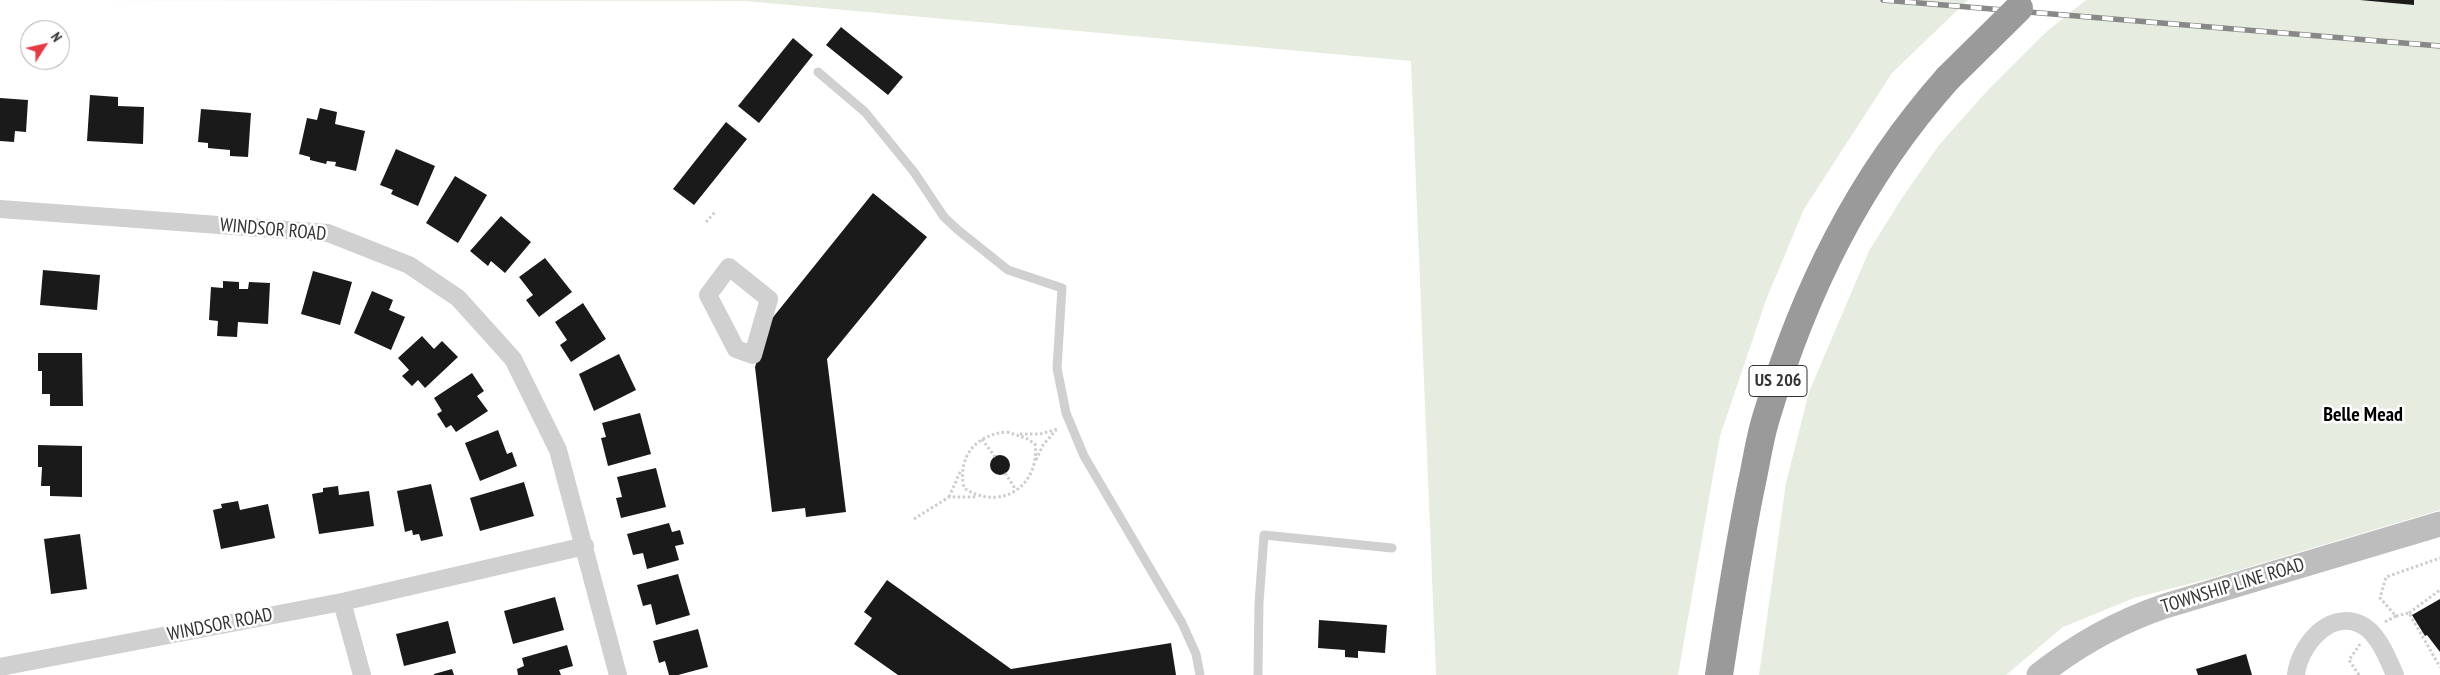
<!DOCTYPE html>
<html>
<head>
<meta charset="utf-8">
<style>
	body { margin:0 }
	#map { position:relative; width:2440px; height:675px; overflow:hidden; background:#fff; font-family:"PT Sans Narrow",sans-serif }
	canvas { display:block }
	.north { position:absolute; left:20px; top:20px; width:50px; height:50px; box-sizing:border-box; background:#fff; border:1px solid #adadad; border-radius:50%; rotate:55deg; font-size:14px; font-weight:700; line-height:20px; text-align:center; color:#333 }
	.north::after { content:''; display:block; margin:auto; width:18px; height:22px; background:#e63946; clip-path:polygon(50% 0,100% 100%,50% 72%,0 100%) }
</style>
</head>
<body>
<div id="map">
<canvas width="2440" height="675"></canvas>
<div class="north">N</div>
</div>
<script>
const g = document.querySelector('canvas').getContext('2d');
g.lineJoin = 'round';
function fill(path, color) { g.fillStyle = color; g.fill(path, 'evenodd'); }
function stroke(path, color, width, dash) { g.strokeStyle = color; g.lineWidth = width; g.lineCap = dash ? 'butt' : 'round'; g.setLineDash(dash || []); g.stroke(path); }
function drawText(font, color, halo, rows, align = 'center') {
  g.font = font + ' "PT Sans Narrow",sans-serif'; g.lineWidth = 5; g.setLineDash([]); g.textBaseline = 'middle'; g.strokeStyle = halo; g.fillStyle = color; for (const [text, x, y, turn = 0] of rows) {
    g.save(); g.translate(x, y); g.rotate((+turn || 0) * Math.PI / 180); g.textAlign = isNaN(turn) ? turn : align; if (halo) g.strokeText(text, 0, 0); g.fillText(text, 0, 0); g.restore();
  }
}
const green = new Path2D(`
	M 53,0 L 1968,0 L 1892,73 L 1804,209 L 1766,300 L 1720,436 L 1678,675 L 1436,675 L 1411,61 L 745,1 Z
	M 2086,0 L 2440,0 L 2440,510 L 2212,578 L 2134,598 L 2063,627 L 2006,675 L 1759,675 L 1786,483 L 1809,392 L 1869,251 L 1902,198 L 1939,145 L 1988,90 L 2045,33 Z`);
const building = new Path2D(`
	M 2360,0 L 2414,0 L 2414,5 Z
	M 841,27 L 903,77 L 888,95 L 826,45 Z
	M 793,38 L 813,55 L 759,123 L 738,106 Z
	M 90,95 L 118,97 L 118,106 L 144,107 L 143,144 L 87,141 Z
	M 0,98 L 28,100 L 26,132 L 15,131 L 14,142 L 0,141 Z
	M 320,108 L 337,112 L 335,124 L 365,131 L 356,171 L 335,166 L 336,162 L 327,161 L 326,164 L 310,160 L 310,157 L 299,154 L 307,118 L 317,120 Z
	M 201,109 L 251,113 L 248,157 L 230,156 L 230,150 L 208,148 L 208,143 L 198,142 Z
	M 726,122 L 747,139 L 694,205 L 673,189 Z
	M 396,149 L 435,166 L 418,206 L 391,194 L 393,190 L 380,185 Z
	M 455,176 L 487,195 L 458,243 L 426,223 Z
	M 873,193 L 927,237 L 827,359 L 846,512 L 806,517 L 805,508 L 772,512 L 755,367 L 770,321 Z
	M 501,216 L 531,242 L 505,273 L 491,261 L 488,266 L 470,251 Z
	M 545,258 L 572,292 L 539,317 L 526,300 L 533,295 L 519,277 Z
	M 43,270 L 100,275 L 97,310 L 40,305 Z
	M 313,271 L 352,282 L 340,325 L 301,314 Z
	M 223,281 L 239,282 L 239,289 L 248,289 L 249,282 L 270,283 L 268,324 L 238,322 L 237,337 L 217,336 L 218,321 L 209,320 L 211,287 L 223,288 Z
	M 372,291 L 393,300 L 389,310 L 405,317 L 391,350 L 354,333 Z
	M 583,303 L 606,339 L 571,362 L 560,345 L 567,340 L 555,322 Z
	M 422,336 L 434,349 L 442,341 L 458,357 L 425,388 L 418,380 L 412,386 L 402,376 L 409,370 L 398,358 Z
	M 38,353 L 82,353 L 83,406 L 50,406 L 50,394 L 42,394 L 42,371 L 38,371 Z
	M 619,354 L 636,390 L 594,411 L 579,374 Z
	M 472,373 L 484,391 L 477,396 L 488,411 L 456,432 L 451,425 L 446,428 L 437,414 L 442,411 L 434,398 Z
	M 640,413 L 651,454 L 608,466 L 601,438 L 606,437 L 602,423 Z
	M 498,430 L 507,454 L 512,452 L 517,466 L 480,481 L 465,443 Z
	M 38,445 L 82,446 L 82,497 L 50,496 L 50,486 L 41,486 L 42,467 L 38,467 Z
	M990 465a10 10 0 1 1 20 0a10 10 0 1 1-20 0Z
	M 656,468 L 666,507 L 621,518 L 616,498 L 622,497 L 617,477 Z
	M 524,482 L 534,516 L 480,531 L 470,498 Z
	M 431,484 L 443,536 L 421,541 L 419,534 L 413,535 L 412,530 L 405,532 L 397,491 Z
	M 338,486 L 339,495 L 369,491 L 374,526 L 319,534 L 312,494 L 323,492 L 323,488 Z
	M 238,501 L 240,510 L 268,504 L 275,538 L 221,549 L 213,510 L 222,508 L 221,504 Z
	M 669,523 L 672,532 L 680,530 L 684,544 L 675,546 L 679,560 L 647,569 L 643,553 L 633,555 L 627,534 Z
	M 80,534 L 87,589 L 51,594 L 44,539 Z
	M 678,574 L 690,615 L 656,625 L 651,604 L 643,606 L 637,585 Z
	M 887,580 L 1011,669 L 1171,643 L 1176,675 L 898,675 L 854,644 L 872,618 L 864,612 Z
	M 555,597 L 564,630 L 513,644 L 504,611 Z
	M 2440,599 L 2440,652 L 2427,635 L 2425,636 L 2412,615 Z
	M 1319,620 L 1387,625 L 1385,653 L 1358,651 L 1358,658 L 1345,657 L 1345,650 L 1318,648 Z
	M 448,621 L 456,653 L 404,666 L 396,634 Z
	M 698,629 L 708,667 L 678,675 L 669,675 L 665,661 L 659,663 L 653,641 Z
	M 567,645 L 573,666 L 559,670 L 561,675 L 518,675 L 517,669 L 524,666 L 522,658 Z
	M 2246,654 L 2252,675 L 2198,675 L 2196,669 Z
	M 452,669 L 454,675 L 434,675 L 434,674 Z`);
const path = new Path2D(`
	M 706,222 L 715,212
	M 1007,432 L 1026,438 L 1035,444 C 1040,487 1000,512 964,488 C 957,457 976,434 1007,432 Z
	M 1020,434 L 1040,434 L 1058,429
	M 982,439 L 995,457
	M 1036,460 L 1043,445 L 1056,430
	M 1005,473 L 1016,490
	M 949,497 L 961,470
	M 914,519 L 949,497 L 977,497
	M 2409,613 L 2440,590
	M 2396,616 L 2409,613 L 2440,667
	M 2385,622 L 2396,616 L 2380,598 L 2386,577 L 2440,558
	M 2359,675 L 2349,660 L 2360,644`);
const lane = new Path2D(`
	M 818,72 L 865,112 L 914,172 L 944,217 L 958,230 L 1008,270 L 1062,288 L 1057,368 L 1066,413 L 1084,456 L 1182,623 L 1196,654 L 1200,675
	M 1258,675 L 1259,603 L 1264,535 L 1392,548`);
const street = new Path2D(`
	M 0,209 L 328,233 L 409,265 L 458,298 L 513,359 L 558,450 L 618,675
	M 729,267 L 769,299 L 753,355 L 736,349 L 708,295 Z
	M 342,602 L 362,675
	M 0,667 L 342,602 L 585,546
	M 2296,675 C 2299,647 2328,610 2360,624 C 2378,632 2388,659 2395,675`);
const secondary = new Path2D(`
	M 2039,675 C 2078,644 2118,622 2165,606 L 2440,524`);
const highway = new Path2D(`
	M 1719,675 C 1729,609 1739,543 1753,477 C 1757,458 1760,437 1766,418 C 1804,291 1859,178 1948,78`);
const rail = new Path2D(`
	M 1883,0 L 2440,46`);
const highwayBridge = new Path2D(`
	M 1948,78 L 2019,8`);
const shields = [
	[1778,381,58]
];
const shieldNames = [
	["US 206",1778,381]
];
const streetNames = [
	["WINDSOR ROAD",273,230,5],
	["TOWNSHIP LINE ROAD",2233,586,-17],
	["WINDSOR ROAD",220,625,-11]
];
const neighbourhoodNames = [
	["Belle Mead",2363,415]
];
fill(green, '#e6ecdf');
fill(building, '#1a1a1a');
stroke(path, '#cdcdcd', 3, [2.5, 2.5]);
stroke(lane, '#d0d0d0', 9);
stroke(street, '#d0d0d0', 18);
stroke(secondary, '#bdbdbd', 25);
stroke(highway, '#9a9a9a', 28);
stroke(rail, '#888', 5.5);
stroke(rail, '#fff', 4, [11]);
stroke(highwayBridge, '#9a9a9a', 28);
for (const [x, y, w] of shields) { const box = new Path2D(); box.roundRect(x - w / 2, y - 15.5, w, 31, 4); g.fillStyle = '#fff'; g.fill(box); stroke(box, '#333', 1); }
drawText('bold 18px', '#333', null, shieldNames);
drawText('19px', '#333', '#fff', streetNames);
drawText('bold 20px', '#000', '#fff', neighbourhoodNames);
</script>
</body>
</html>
